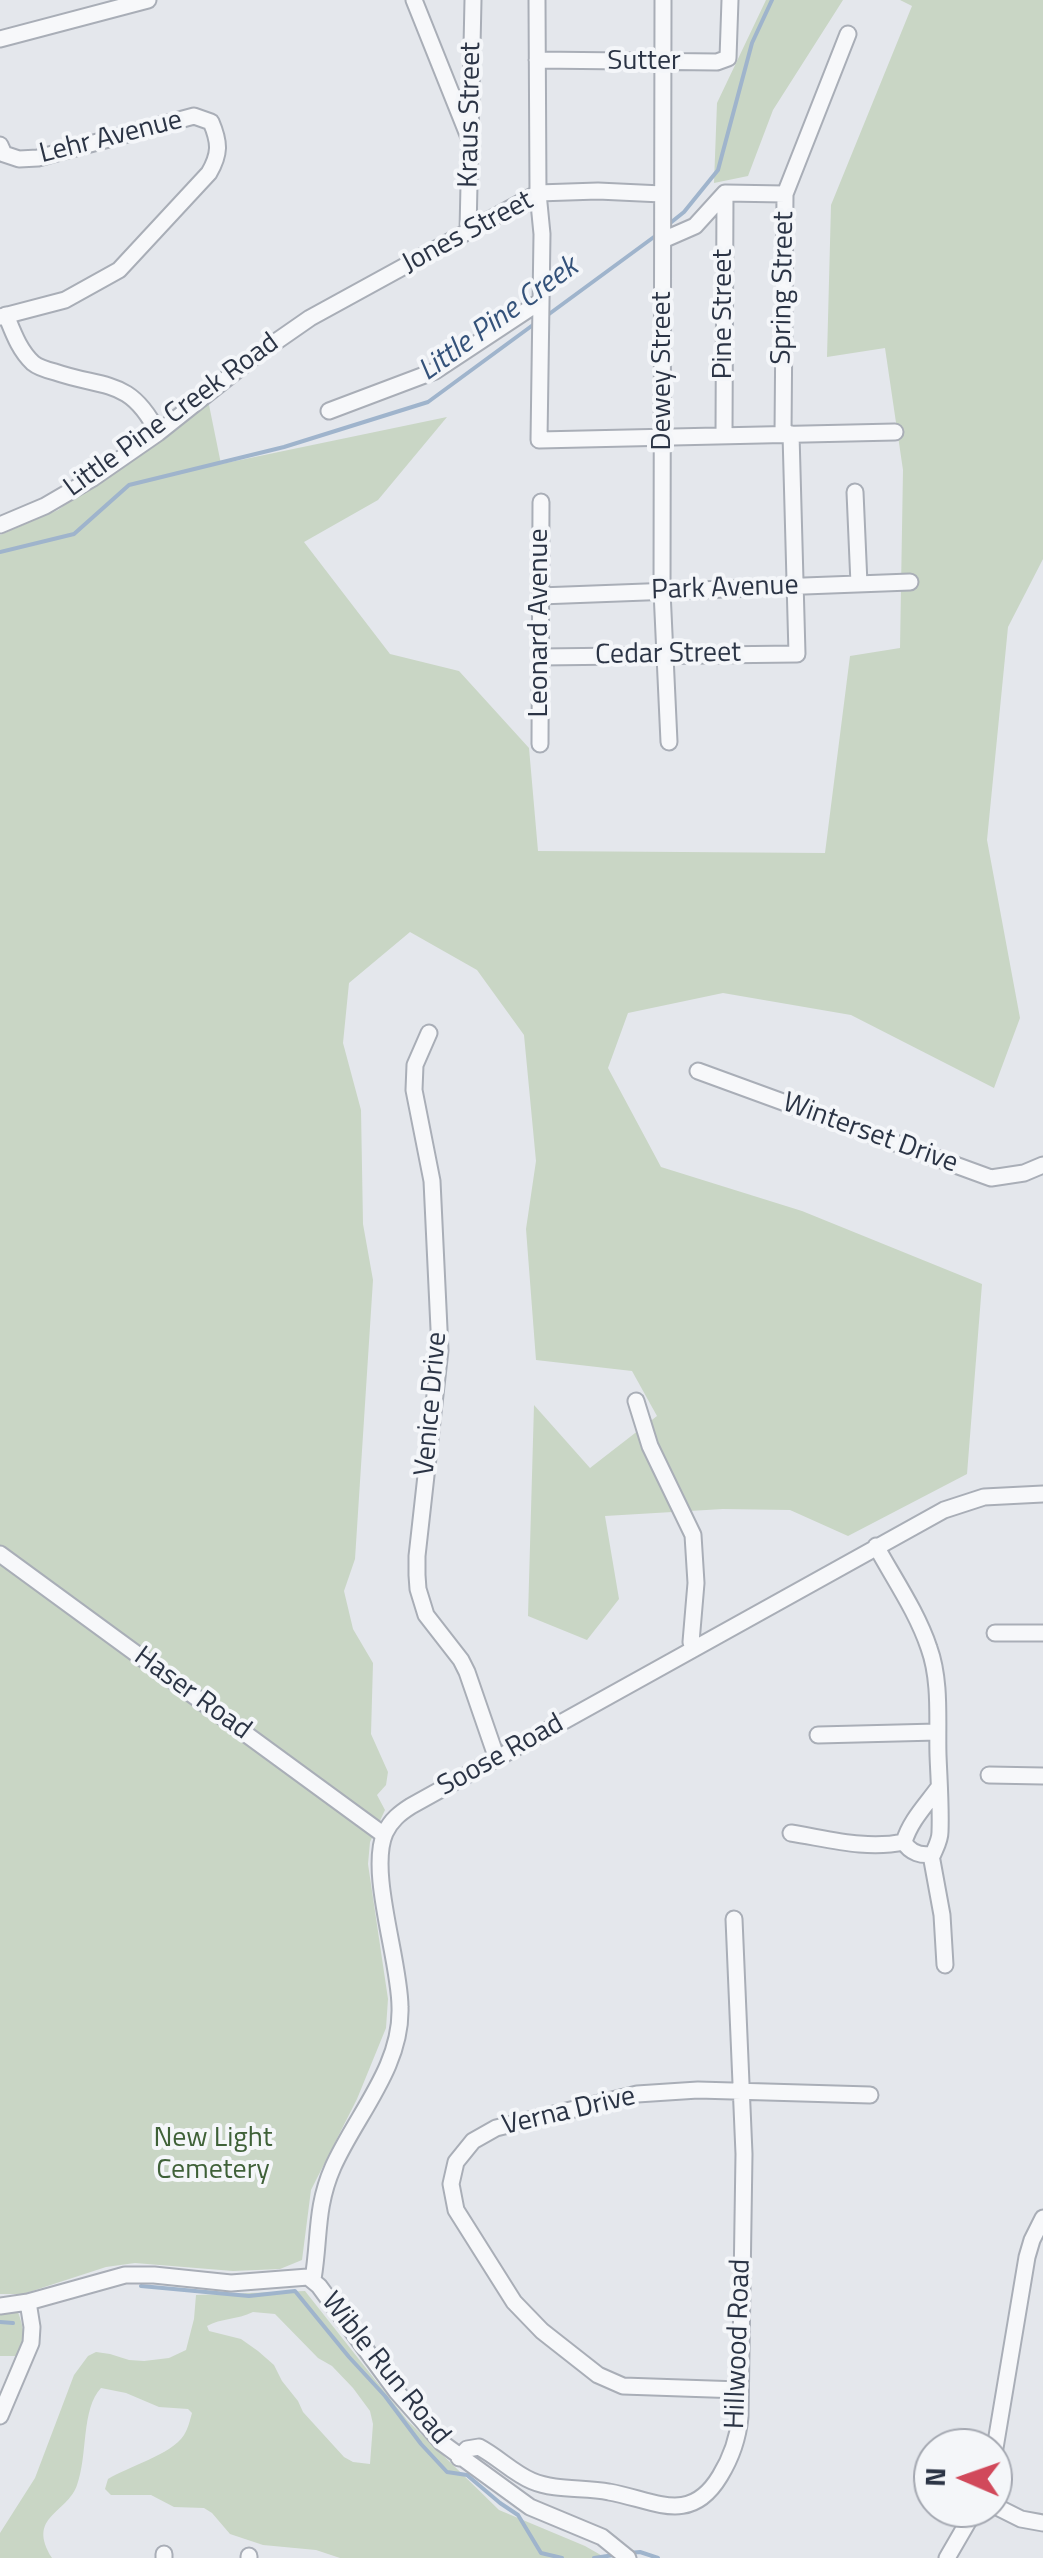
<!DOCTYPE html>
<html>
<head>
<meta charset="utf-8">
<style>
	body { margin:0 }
	#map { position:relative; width:1043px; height:2558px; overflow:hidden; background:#e4e7ec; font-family:"Titillium Web",sans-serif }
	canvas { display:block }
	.north { position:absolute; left:913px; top:2428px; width:100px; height:100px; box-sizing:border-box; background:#f4f6f9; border:2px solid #a4a8b1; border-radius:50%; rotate:272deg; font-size:28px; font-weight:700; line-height:40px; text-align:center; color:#2b3445 }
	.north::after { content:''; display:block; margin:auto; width:35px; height:45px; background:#d1495b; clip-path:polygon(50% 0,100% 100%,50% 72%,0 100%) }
</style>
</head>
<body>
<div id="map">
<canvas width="1043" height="2558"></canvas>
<div class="north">N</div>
</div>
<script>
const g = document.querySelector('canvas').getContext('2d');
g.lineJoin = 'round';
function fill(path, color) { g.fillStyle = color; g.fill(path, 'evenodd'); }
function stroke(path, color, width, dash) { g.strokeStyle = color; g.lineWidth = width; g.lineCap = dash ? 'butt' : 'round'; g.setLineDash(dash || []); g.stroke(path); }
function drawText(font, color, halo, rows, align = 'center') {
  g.font = font + ' "Titillium Web",sans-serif'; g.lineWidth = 8; g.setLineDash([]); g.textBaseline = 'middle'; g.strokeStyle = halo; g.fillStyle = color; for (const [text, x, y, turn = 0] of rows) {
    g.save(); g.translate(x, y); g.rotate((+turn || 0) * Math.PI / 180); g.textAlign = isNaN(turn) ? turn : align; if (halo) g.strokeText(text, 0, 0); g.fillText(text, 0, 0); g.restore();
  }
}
const green = new Path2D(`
	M 766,0 L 843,0 L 773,110 L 748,176 L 714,183 L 717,103 Z
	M 900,0 L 1043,0 L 1043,559 L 1008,627 L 987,840 L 1020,1018 L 994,1088 L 851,1015 L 723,993 L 628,1013 L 608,1068 L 661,1167 L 802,1211 L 982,1284 L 967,1474 L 848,1536 L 790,1510 L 723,1509 L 605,1516 L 619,1599 L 587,1640 L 528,1616 L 534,1405 L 590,1468 L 657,1416 L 632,1371 L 536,1360 L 526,1229 L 536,1161 L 524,1035 L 477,970 L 410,932 L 349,983 L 343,1043 L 361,1110 L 363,1224 L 373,1280 L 355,1559 L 344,1591 L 353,1629 L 373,1663 L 371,1734 L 388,1772 L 386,1785 L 377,1795 L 385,1810 L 370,1842 L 368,1864 L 388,1999 L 386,2028 L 357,2099 L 311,2190 L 302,2260 L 280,2269 L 233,2271 L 135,2263 L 106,2267 L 23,2294 L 0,2294 L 0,535 L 58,510 L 208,400 L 221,464 L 447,417 L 378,500 L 304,542 L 390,654 L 459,671 L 529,748 L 538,851 L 825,853 L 850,656 L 900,648 L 903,470 L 885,348 L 827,357 L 831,205 L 912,6 Z
	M 305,2291 L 407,2420 L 499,2510 L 585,2546 L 606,2558 L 340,2558 L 316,2550 L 263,2545 L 230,2534 L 212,2513 L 204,2508 L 174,2507 L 151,2495 L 111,2495 L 105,2489 L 108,2479 C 127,2467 171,2455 184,2435 C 188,2429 190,2420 192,2413 L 188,2409 L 159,2407 L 126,2393 L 101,2388 C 81,2409 88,2456 77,2485 C 67,2514 26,2516 52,2558 L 0,2558 L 0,2533 L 35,2478 L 74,2375 L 88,2356 L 96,2352 L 110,2354 L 129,2360 L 144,2361 L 169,2358 L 186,2350 L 194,2319 L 196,2295 ZM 253,2312 L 275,2314 L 318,2358 L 332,2366 L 353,2388 L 370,2411 L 373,2424 L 370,2464 L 353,2462 L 344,2457 L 303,2412 L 298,2401 L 282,2381 L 274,2365 L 258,2351 L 241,2339 L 209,2331 L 207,2326 C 221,2318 237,2320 253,2312 Z
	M 0,2312 L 18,2312 C 24,2329 26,2339 19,2356 L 0,2356 Z`);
const stream = new Path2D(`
	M 669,224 L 684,212 L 718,170 L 752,43 L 772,0
	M 545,317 L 658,234
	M 0,552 L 74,534 L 129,485 L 284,447 L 428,402 L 537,322
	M 141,2286 L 249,2296 L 295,2291 L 349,2357 L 385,2396 L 421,2444 L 447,2472 L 467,2475 L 500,2503 L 518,2515 L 541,2553 L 562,2558
	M 0,2322 L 13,2323
	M 629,2553 L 640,2552 L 658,2558
	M 594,2558 L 614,2555`);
const minor = new Path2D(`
	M 414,0 L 468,135
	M 537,0 L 538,193 L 542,234 L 539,440 L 895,432
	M 663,0 L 662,591 L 669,742
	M 0,39 L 148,0
	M 537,60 L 717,62 L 728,58 L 730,0
	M 0,145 L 4,154 L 19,159 L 38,158 L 194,116 L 211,122 C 220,143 220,154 209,173 L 119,270 L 65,300 L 0,317
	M 468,231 L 473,0
	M 663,240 L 695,226 L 725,193 L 785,194
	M 6,315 C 13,332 19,350 33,363 C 39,368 47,370 55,372 C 104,389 130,377 158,433
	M 329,411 L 435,371 L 541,301
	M 783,434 L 785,194 L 848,34
	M 724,435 L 725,193
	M 855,492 L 859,584
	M 0,525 L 45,506 L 93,478 L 158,433 L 251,359 L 310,318 L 538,193 L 598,191 L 662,194
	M 540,596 L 910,582
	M 540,657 L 797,654 L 791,434
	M 540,744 L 541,502
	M 429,1033 L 415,1065 L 414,1090 L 432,1181 L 440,1350 L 417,1556 L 417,1575 L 418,1589 L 426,1615 L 461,1660 L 467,1672 L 497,1759
	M 698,1071 L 991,1178 L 1024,1173 L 1043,1165
	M 636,1401 L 650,1446 L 693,1535 L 696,1583 L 691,1642 L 693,1649
	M 876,1546 C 894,1579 917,1612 929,1648 C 941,1681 937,1721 938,1755 C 939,1781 941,1807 940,1832 C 940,1840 936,1847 933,1854 C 922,1856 910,1853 904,1842 C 910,1821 926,1805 939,1787
	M 0,1554 L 384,1835
	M 995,1633 L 1043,1633
	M 818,1735 L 937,1732
	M 989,1775 L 1043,1776
	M 791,1833 C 829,1839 866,1850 904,1842
	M 931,1855 L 942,1915 L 945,1965
	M 313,2279 C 320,2238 315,2208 333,2167 C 356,2115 402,2067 400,2007 C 400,1961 368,1872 385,1833 C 391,1820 400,1813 411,1806 L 944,1510 L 984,1497 L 1043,1494
	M 0,2306 L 28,2302 L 125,2275 L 154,2275 L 231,2283 L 308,2277 L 319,2286 L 397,2392 L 442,2443 L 530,2507 L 602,2537 L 628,2558
	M 740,2390 L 623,2386 L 598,2375 L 542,2331 L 514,2302 L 456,2210 L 451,2184 L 456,2162 L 473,2141 L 496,2128 L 637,2094 L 698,2090 L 870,2095
	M 0,2416 L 31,2343 L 32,2327 L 28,2302
	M 459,2458 L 467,2449 L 479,2447 C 498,2457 513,2473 532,2481 C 556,2491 584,2487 609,2492 C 655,2500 690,2526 720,2476 C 731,2458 738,2439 740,2417 L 744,2154 L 734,1919
	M 993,2460 L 1027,2257 L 1032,2240 L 1043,2218
	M 993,2505 L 1021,2519 L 1043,2523
	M 164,2558 L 164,2554
	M 249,2558 L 249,2556
	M 947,2558 L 976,2508`);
const streetNames = [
	["Sutter",644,62],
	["Kraus Street",471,115,-89],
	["Lehr Avenue",111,138,-14],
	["Jones Street",468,233,-28],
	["Spring Street",784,288,-89],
	["Pine Street",724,314,-90],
	["Dewey Street",663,371,-90],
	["Little Pine Creek Road",172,416,-36],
	["Park Avenue",725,589,-2],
	["Leonard Avenue",540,623,-90],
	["Cedar Street",668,655,-1],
	["Winterset Drive",870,1134,20],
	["Venice Drive",432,1404,-85],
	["Haser Road",192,1694,36],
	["Soose Road",501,1756,-29],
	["Verna Drive",569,2112,-13],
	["Hillwood Road",739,2344,-88],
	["Wible Run Road",385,2369,51]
];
const parkNames = [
	["New Light",213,2139],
	["Cemetery",213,2171]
];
const waterNames = [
	["Little Pine Creek",499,320,-36]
];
fill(green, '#c9d6c5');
stroke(stream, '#9fb4cc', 4);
stroke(minor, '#a9aeb7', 19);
stroke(minor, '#f7f8fa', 15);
drawText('28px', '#2b3445', '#f4f6f9', streetNames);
drawText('28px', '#3f6138', '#f4f6f9', parkNames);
drawText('italic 30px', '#34527a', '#f4f6f9', waterNames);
</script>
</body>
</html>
